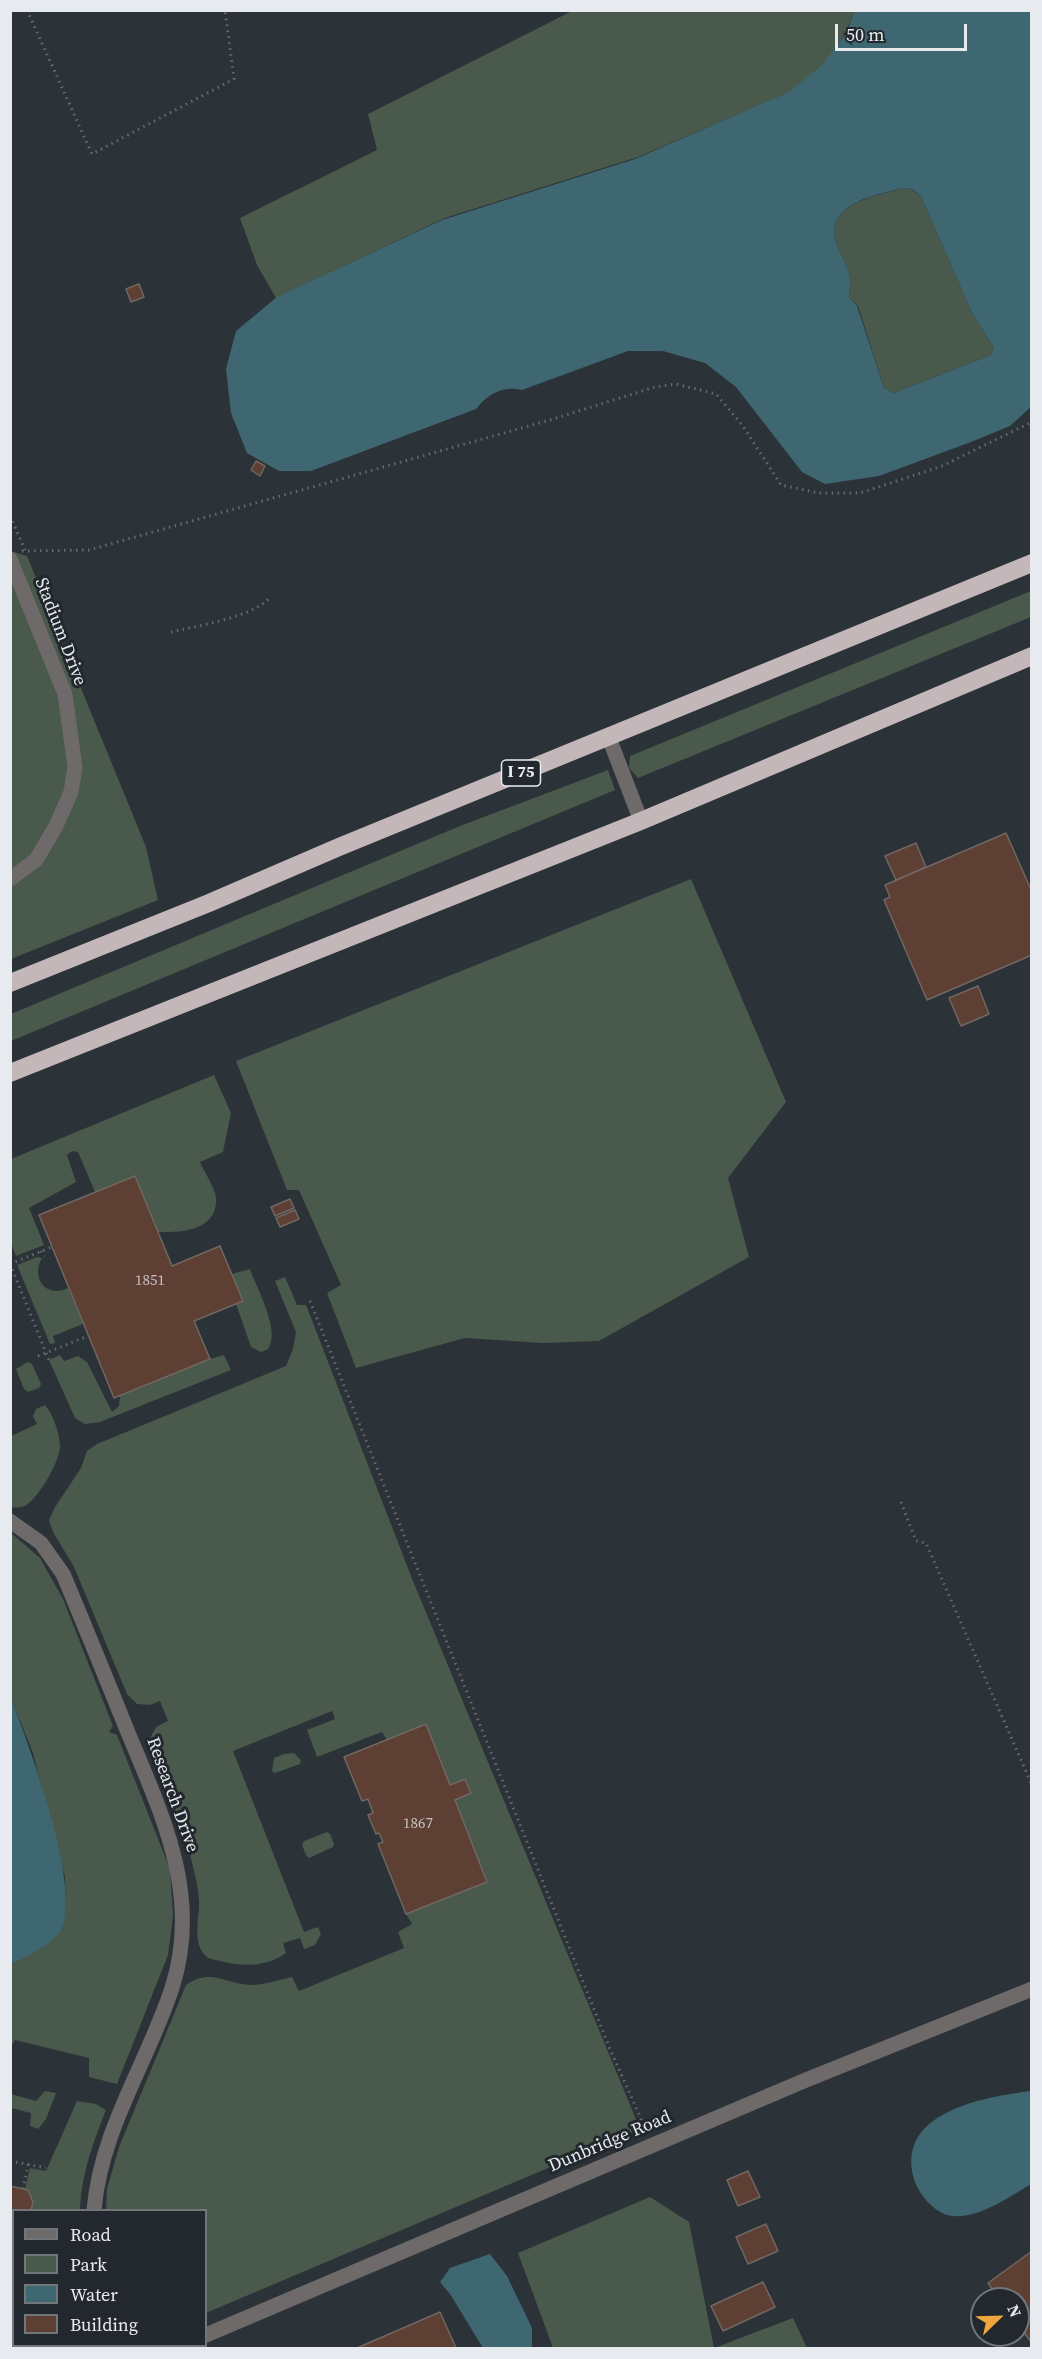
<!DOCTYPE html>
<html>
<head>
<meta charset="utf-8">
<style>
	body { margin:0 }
	#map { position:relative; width:1042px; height:2359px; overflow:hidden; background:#2b3238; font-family:"Source Serif 4",serif }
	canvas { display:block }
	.frame { position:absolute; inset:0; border:12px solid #e7ebef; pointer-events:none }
	.legend { position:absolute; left:12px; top:2209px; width:195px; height:138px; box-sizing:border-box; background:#22282e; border:2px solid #71767b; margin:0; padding:8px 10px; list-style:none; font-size:18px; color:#e7ebef }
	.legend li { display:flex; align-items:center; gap:12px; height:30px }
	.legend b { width:30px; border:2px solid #71767b }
	.north { position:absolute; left:970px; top:2287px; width:60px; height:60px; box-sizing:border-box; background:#22282e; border:2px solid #71767b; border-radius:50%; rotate:67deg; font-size:16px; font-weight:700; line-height:24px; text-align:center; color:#e7ebef }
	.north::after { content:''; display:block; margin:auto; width:21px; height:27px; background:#efa73d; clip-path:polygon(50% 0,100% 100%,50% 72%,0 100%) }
	.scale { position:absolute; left:835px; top:24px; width:132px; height:27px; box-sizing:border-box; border:3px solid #e7ebef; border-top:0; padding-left:8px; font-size:18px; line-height:21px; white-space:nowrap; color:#e7ebef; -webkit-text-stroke:4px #22282e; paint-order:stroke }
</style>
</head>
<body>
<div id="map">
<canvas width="1042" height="2359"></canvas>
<div class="frame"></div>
<ul class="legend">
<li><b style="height:8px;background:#6e6a6a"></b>Road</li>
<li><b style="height:16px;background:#49594b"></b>Park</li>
<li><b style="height:16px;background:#3f6771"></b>Water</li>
<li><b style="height:16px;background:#5e3f34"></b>Building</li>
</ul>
<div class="north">N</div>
<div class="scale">50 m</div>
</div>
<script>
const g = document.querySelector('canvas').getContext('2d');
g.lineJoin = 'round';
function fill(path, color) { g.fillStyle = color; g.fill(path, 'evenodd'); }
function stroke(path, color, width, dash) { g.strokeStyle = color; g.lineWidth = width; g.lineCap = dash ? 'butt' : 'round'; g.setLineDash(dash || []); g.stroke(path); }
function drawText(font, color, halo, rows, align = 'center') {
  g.font = font + ' "Source Serif 4",serif'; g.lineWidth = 6; g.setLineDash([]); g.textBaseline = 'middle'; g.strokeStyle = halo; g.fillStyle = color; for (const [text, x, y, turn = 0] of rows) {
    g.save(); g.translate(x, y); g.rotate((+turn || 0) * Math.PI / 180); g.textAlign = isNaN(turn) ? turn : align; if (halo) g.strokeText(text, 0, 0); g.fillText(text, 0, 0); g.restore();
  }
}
const green = new Path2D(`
	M 572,11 L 855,11 L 845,33 L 827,66 L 793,91 L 638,157 L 445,218 L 276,298 L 257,265 L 240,218 L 377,150 L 368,114 Z
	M 903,188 L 911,189 L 921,196 L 972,313 L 994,348 L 991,355 L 894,393 L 884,388 L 858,306 L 849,297 C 849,291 851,284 850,278 C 848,264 838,252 835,238 C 829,202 878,196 903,188 Z
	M 10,551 L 27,556 L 146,847 L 158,900 L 11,959 Z
	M 1031,591 L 1031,617 L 638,778 L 629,768 L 630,756 Z
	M 608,770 L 615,790 L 11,1041 L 11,1014 L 460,826 Z
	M 691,879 L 786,1102 L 728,1178 L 749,1257 L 599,1341 L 543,1343 L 465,1338 L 356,1368 L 327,1293 L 341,1285 L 299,1190 L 287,1190 L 236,1061 Z
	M 214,1075 L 231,1113 L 223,1152 L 200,1162 C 204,1172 215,1187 216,1198 C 218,1230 182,1233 158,1232 L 135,1176 L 95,1192 L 78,1152 L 72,1151 L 67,1155 L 76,1182 L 29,1208 L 44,1245 L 16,1256 L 11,1243 L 11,1159 Z
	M 37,1257 L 42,1258 C 30,1278 47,1299 68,1288 L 83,1324 L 53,1336 L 55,1343 L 50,1344 L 17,1265 Z
	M 250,1269 C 257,1289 281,1331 268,1349 L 261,1352 L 251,1347 L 236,1304 L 243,1301 L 232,1274 Z
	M 285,1277 L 297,1305 L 306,1305 L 413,1581 L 640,2129 L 206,2313 L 206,2210 L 106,2210 L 107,2189 L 119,2147 L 186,1985 C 210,1968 224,1983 250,1985 C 263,1985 279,1980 292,1977 L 299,1991 L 404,1948 L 398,1932 L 412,1924 L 406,1914 L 487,1881 L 455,1800 L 471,1793 L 465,1779 L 450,1785 L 426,1724 L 387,1740 L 382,1732 L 317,1757 L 307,1730 L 335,1719 L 332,1711 L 233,1751 L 304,1932 L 318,1927 L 321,1934 L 315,1945 L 304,1949 L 300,1938 L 283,1943 L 286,1953 C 267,1967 242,1967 220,1961 C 216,1960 210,1959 207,1957 C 191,1944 200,1918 199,1900 C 195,1850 165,1790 147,1744 L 156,1727 L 168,1721 L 160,1701 L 150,1705 L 137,1704 L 127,1694 L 74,1567 L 53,1532 L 49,1520 L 55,1507 L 81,1468 L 87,1451 L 97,1444 L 286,1366 L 293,1349 L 296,1332 L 275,1281 Z
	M 60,1355 L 64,1361 L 78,1356 L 87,1362 L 112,1412 L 119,1406 L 120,1396 L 210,1359 L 224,1355 L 231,1370 L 100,1422 L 85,1424 L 75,1418 L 49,1360 Z
	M 28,1362 L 32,1364 L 41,1384 L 39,1388 L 28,1392 L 24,1389 L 16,1369 Z
	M 45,1405 C 53,1414 59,1432 60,1445 C 61,1460 38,1499 25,1506 C 20,1508 15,1507 11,1508 L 11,1436 L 37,1424 L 33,1416 L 36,1409 Z
	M 11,1533 L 40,1558 L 63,1599 L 113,1726 L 109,1732 L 117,1735 L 170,1869 L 173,1916 L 168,1955 L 117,2084 L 89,2077 L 89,2058 L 15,2040 L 11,2046 L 11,1962 L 16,1962 L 60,1930 L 66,1906 L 65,1877 L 33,1753 L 11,1698 Z
	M 294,1753 L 301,1760 L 300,1764 L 275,1773 L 272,1771 L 274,1758 L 284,1754 Z
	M 327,1832 L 330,1834 L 334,1844 L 333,1847 L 309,1858 L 306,1855 L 302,1845 L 304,1841 Z
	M 45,2091 L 56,2093 L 46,2119 L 38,2129 L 30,2126 L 31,2113 L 11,2108 L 11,2094 L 36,2101 Z
	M 77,2101 L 96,2104 L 106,2110 C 93,2143 81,2175 80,2210 L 31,2210 L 33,2202 L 28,2190 L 25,2189 L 30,2168 L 46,2171 Z
	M 650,2197 L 689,2222 L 714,2348 L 793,2318 L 807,2348 L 553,2348 L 518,2253 Z`);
const water = new Path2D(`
	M 855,11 L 1031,11 L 1031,407 L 1010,426 L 971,442 L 879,476 L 825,484 L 802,472 L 736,387 L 705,363 L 663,351 L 628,351 L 522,390 C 502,385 487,395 476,409 L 311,471 L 279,471 L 247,453 L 231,413 L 226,369 L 236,331 L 277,297 L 442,220 L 635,159 L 789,92 L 822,65 L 845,35 ZM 903,188 L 912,189 L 921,196 L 972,313 L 994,348 L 991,355 L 894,393 L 884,388 L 857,306 L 849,297 C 849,291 851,284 850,278 C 848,264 838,252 835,238 C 829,202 878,195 903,188 Z
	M 11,1698 C 28,1743 83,1888 61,1930 C 52,1945 30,1954 16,1962 L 11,1962 Z
	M 1031,2091 L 1031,2184 C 1009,2197 975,2222 947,2215 C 932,2210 918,2193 914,2179 C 895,2112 984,2097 1031,2091 Z
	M 490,2254 L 507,2276 L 532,2328 L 532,2346 L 530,2348 L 483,2348 L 450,2294 L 440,2282 L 450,2268 Z`);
const building = new Path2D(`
	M 139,284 L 144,297 L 131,302 L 126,289 Z
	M 256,461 L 265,466 L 260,476 L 251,470 Z
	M 1006,833 L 1032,892 L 1032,955 L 927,1000 L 884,900 L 890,897 L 885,885 Z
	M 916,843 L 926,867 L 896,880 L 885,856 Z
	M 978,986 L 989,1014 L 961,1026 L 949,998 Z
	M 135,1176 L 172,1266 L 220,1246 L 243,1301 L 194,1321 L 210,1359 L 114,1398 L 39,1215 Z
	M 290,1199 L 294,1208 L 275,1216 L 271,1207 Z
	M 295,1210 L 299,1219 L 280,1227 L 276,1218 Z
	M 426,1724 L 450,1785 L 465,1779 L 471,1793 L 455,1800 L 487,1882 L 406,1914 L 378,1844 L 383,1842 L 379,1833 L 376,1834 L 368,1815 L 373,1813 L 368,1799 L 362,1801 L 344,1757 Z
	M 748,2171 L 760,2197 L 738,2206 L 727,2180 Z
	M 10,2186 L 28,2190 L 33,2202 L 31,2210 L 14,2210 L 14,2263 L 10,2262 Z
	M 766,2224 L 778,2251 L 748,2264 L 736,2237 Z
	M 1032,2251 L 1032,2343 L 1018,2325 L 1018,2299 L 999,2299 L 988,2283 Z
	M 763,2282 L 775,2307 L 723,2331 L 711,2306 Z
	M 440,2312 L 456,2348 L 357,2348 Z`);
const path = new Path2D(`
	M 27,10 L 92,154 L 234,79 L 225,10
	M 10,333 L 11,333
	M 10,516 L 25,550
	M 22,551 L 89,550 L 550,420 L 655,387 L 676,384 L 716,394 L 743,426 L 781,485 L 819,493 L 860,493 L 942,466 L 1032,422
	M 171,632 C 194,627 257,616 270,597
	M 70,667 L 85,662
	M 41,1251 L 45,1256
	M 10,1264 L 49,1360
	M 10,1264 L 52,1247
	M 310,1301 L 610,2049 L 646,2130
	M 38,1356 L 88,1336
	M 901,1502 L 916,1541 L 926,1543 L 1032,1785
	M 10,2161 L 46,2168
	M 23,2189 L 29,2162`);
const minor = new Path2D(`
	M 10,559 L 65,694 L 75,767 L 71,792 L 56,826 L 36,860 L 10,879
	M 609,738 L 641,821
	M 10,1521 L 41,1543 L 63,1574 C 85,1626 106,1678 127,1730 C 162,1815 202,1895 172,1988 C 147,2064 101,2129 94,2210
	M 206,2335 L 806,2080 L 1032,1989
	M 129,2346 L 130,2348
	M 174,2348 L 181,2346`);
const highway = new Path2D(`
	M 10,983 L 209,903 L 339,847 L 1032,563
	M 10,1073 L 641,821 L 1032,656`);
const numberNames = [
	["1851",150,1281],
	["1867",418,1824]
];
const shields = [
	[521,773,39]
];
const shieldNames = [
	["I 75",521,773]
];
const streetNames = [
	["Stadium Drive",60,632,69],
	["Research Drive",172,1795,70],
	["Dunbridge Road",610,2142,-23]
];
fill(green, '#49594b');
fill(water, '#3f6771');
fill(building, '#5e3f34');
stroke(building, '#716763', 1.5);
stroke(path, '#656b70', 3, [1.5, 4.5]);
stroke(minor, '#6e6a6a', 15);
stroke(highway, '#c3b7b9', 18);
drawText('15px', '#c5c0c0', null, numberNames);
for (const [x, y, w] of shields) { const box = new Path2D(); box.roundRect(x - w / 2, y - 13, w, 26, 4.5); g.fillStyle = '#22282e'; g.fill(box); stroke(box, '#e7ebef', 1.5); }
drawText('bold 16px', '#e7ebef', null, shieldNames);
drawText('18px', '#e7ebef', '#22282e', streetNames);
</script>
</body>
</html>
